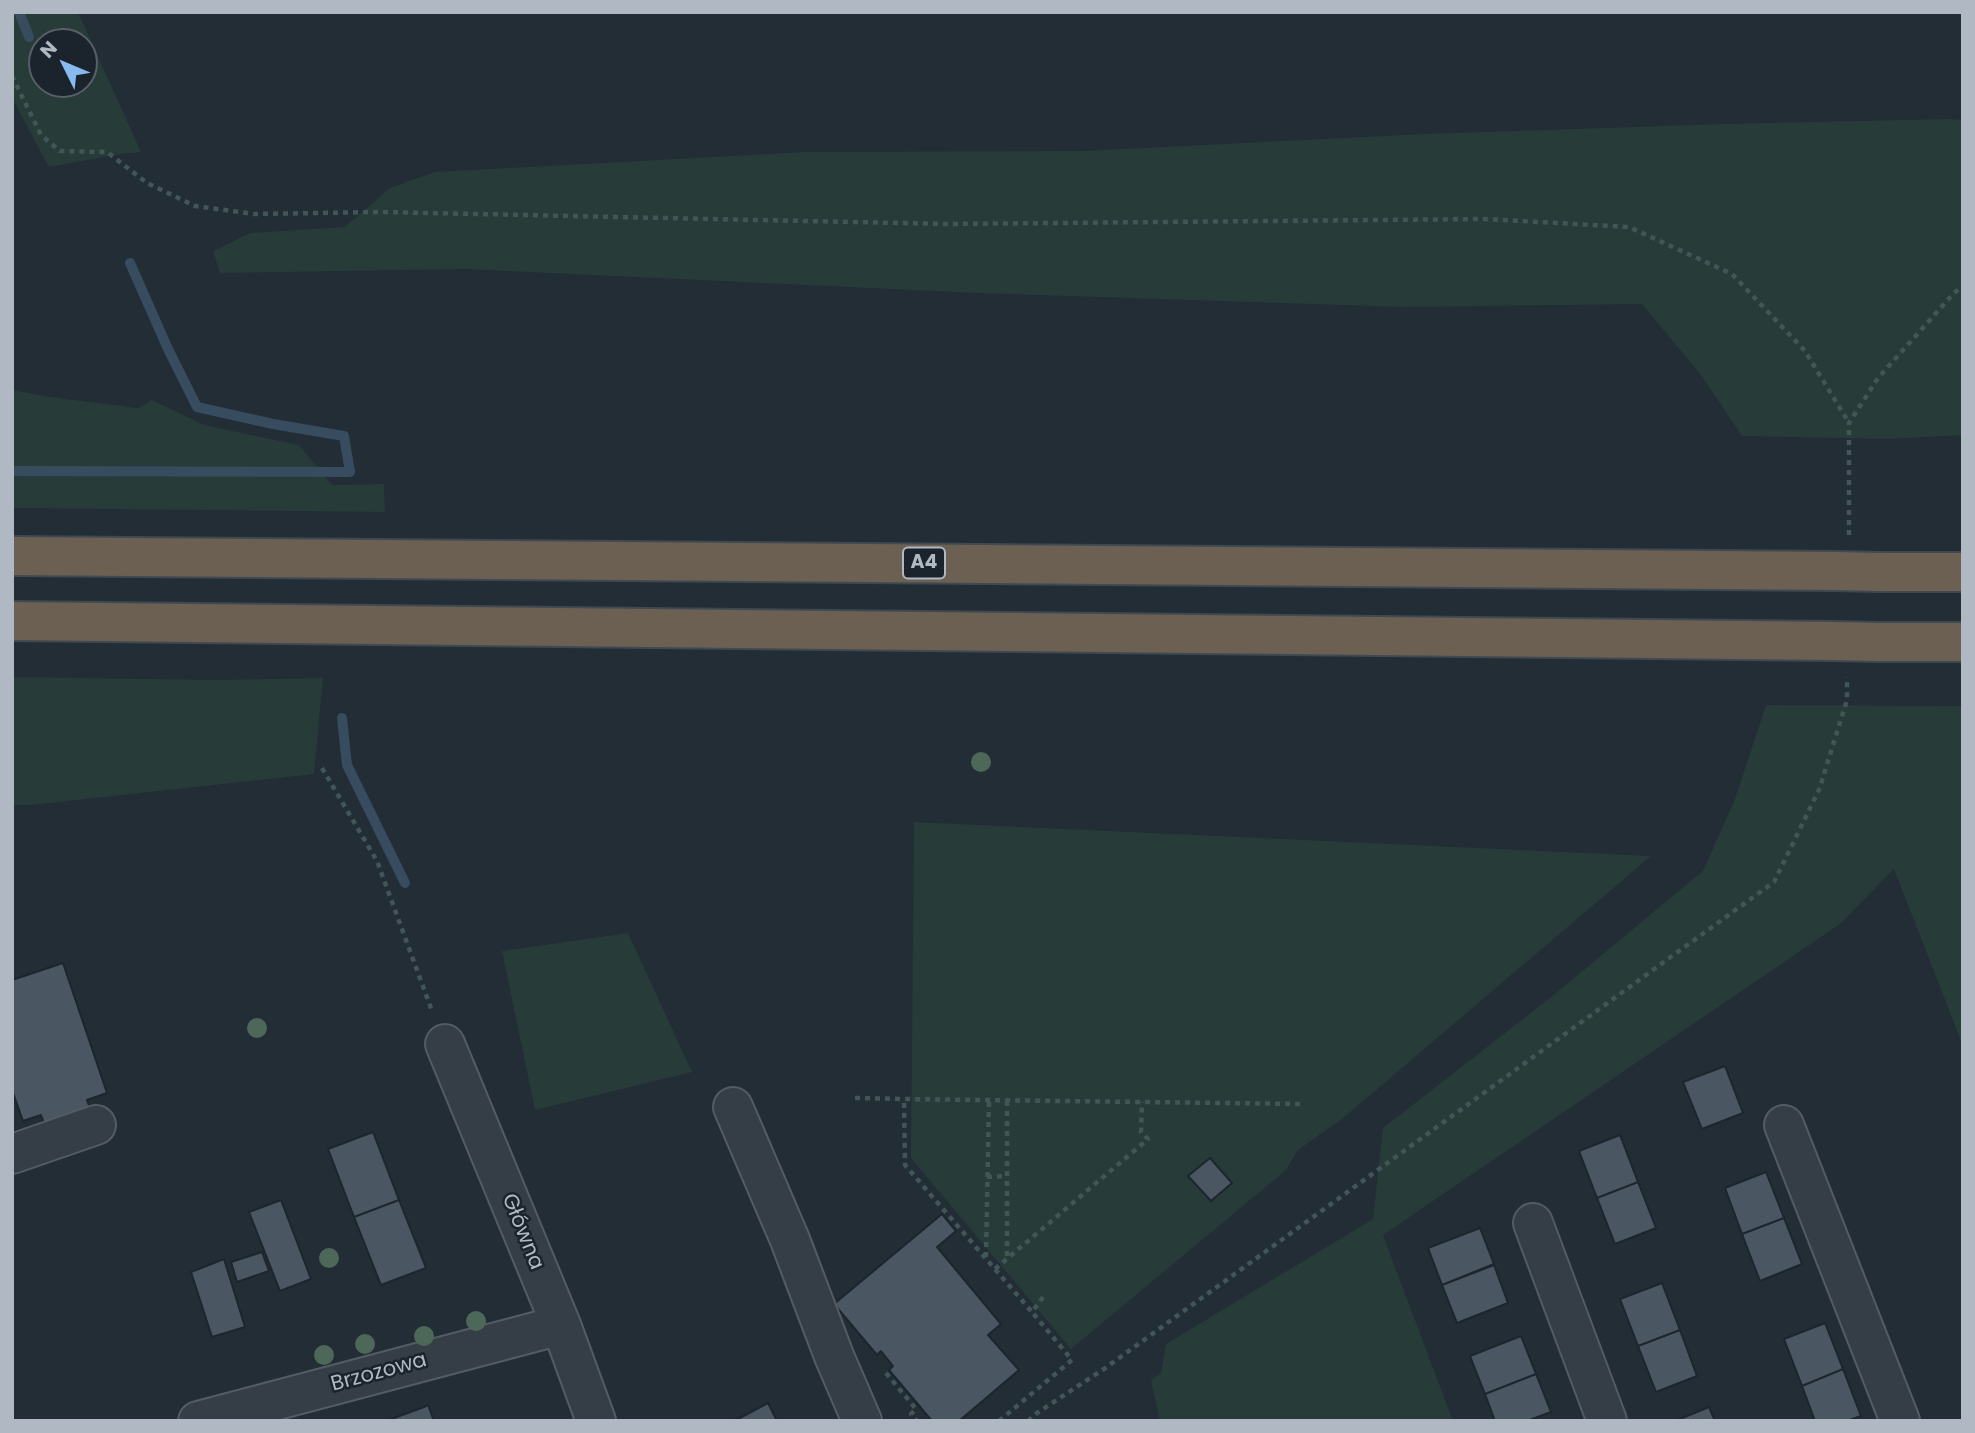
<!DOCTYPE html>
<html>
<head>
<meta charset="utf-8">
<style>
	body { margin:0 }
	#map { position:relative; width:1975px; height:1433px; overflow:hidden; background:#222d36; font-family:Poppins,sans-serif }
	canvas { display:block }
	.frame { position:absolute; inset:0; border:14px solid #b0b9c3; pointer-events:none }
	.north { position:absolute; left:28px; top:28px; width:70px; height:70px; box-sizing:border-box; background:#1b232c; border:2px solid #575f68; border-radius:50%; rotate:313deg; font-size:19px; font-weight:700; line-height:28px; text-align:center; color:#b0b9c3 }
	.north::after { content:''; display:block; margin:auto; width:24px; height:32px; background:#88baf0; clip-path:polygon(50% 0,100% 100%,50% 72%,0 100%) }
</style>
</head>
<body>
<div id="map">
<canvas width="1975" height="1433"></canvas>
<div class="frame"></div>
<div class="north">N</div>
</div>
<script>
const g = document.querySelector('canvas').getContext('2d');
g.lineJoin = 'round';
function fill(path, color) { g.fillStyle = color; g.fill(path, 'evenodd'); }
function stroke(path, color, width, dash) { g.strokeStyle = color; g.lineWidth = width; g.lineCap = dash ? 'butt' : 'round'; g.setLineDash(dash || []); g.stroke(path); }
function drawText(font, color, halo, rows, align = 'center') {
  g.font = font + ' Poppins,sans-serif'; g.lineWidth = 5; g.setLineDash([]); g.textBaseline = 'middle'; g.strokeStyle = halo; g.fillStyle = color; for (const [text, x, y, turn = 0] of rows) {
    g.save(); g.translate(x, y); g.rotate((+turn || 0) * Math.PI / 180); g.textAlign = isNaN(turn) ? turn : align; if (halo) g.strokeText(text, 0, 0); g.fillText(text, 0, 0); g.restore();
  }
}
const green = new Path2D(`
	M 12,12 L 78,12 L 141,152 L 120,154 L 49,167 L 12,98 ZM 84,42 L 84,84 L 42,84 L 42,42 Z
	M 1947,119 L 1963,120 L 1963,435 L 1890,439 L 1742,436 L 1701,375 L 1642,304 L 1404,307 L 977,293 L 465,269 L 220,273 L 213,251 L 250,233 L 345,227 L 390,188 L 435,172 L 806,152 L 1084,151 L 1424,134 L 1723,124 Z
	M 12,390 L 50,397 L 138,408 L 152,400 L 204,425 L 299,445 L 332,485 L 384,484 L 385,512 L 12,508 Z
	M 12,677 L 217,680 L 323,678 L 314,774 L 31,805 L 12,805 Z
	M 1766,705 L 1963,706 L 1963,1046 L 1894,869 L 1840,924 L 1383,1235 L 1453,1421 L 1160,1421 L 1151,1380 L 1161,1373 L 1166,1344 L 1373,1219 L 1383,1128 L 1546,1001 L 1703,871 L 1735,799 Z
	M 914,822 L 1651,856 L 1342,1119 L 1298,1150 L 1286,1170 L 1071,1349 L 911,1158 Z
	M 628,933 L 692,1072 L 535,1110 L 502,951 Z`);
const stream = new Path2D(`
	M 19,12 L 29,37
	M 12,471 L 350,472 L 344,436 L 273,424 L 197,407 L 168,349 L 130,263
	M 342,718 L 347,765 L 405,883`);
const building = new Path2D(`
	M 63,963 L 107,1093 L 87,1100 L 93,1117 L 47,1132 L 41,1115 L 23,1121 L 12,1090 L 12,980 Z
	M 1725,1066 L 1743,1113 L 1702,1129 L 1683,1082 Z
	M 373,1132 L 399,1200 L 354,1217 L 328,1149 Z
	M 1620,1135 L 1638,1182 L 1597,1198 L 1579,1151 Z
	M 1210,1158 L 1232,1183 L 1211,1201 L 1188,1176 Z
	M 1766,1172 L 1784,1218 L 1742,1234 L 1725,1188 Z
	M 1638,1182 L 1656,1228 L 1615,1244 L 1597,1198 Z
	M 281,1200 L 311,1279 L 280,1291 L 249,1212 Z
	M 399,1200 L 426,1268 L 381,1285 L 354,1217 Z
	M 942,1214 L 956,1231 L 937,1247 L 1001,1324 L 988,1335 L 1019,1370 L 959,1421 L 932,1421 L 889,1370 L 893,1366 L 881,1351 L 877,1355 L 834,1304 Z
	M 1784,1218 L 1802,1264 L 1760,1281 L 1742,1234 Z
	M 1480,1228 L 1494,1264 L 1442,1285 L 1428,1248 Z
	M 262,1252 L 269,1271 L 237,1282 L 231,1262 Z
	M 224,1259 L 245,1327 L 212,1337 L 191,1272 Z
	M 1494,1265 L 1508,1303 L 1457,1323 L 1442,1285 Z
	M 1662,1283 L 1680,1330 L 1638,1346 L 1620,1299 Z
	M 1825,1323 L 1843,1369 L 1802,1386 L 1784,1339 Z
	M 1680,1330 L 1697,1376 L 1656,1392 L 1638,1346 Z
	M 1521,1336 L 1536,1374 L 1485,1394 L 1470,1356 Z
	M 1843,1369 L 1861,1416 L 1847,1421 L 1815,1421 L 1802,1386 Z
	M 1536,1374 L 1551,1412 L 1527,1421 L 1495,1421 L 1485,1394 Z
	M 768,1403 L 777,1421 L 736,1421 L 736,1420 Z
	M 428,1405 L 434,1421 L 386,1421 L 424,1407 Z
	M 1709,1407 L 1715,1421 L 1675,1421 Z`);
const path = new Path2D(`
	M 12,76 L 41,135 L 60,151 L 107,152 L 147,183 L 195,206 L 254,214 L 381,212 L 947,224 L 1485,219 L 1629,227 L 1732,274 L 1805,351 L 1849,423
	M 1849,535 L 1849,423 L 1878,378 L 1954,293 L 1963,286
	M 322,768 L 377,861 L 432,1011
	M 855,1098 L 904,1099
	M 1007,1101 L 1007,1257
	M 987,1177 L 1007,1176
	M 986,1257 L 989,1100
	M 995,1269 L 1148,1139 L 1141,1132 L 1142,1102
	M 1043,1297 L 1032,1312 L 905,1165 L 904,1099 L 1305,1104
	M 886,1373 L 916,1409 L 911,1414 L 917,1421
	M 999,1421 L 1072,1360 L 1032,1312
	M 1028,1421 L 1037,1413 L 1104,1369 L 1774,882 L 1819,790 L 1847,700 L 1847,677`);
const minor = new Path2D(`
	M 445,1044 L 561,1325 L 596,1421
	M 733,1107 L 790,1240 L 834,1356 L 862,1421
	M 1784,1125 L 1900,1421
	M 12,1154 L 96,1125
	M 1533,1223 L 1607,1421
	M 198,1421 L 561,1325`);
const highway = new Path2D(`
	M 12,556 L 1836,571
	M 1879,572 L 1963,572
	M 12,621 L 1833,641
	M 1879,642 L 1963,642`);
const highwayBridge = new Path2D(`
	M 1836,571 L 1879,572
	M 1833,641 L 1879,642`);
const trees = [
	[981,762],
	[257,1028],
	[329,1258],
	[476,1321],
	[424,1336],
	[365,1344],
	[324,1355]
];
const shields = [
	[924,563,42]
];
const shieldNames = [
	["A4",924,563]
];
const streetNames = [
	["Główna",522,1232,68],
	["Brzozowa",379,1373,-15]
];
fill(green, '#273b39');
stroke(stream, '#384c5f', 10);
fill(building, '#4a5762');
stroke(building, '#1d252e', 2);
stroke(minor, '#535c65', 42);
stroke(highway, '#404952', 42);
stroke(path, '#435657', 4.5, [5, 5]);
stroke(minor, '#353e47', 38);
stroke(highway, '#6c6053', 38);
stroke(highwayBridge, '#404952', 42, []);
stroke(highwayBridge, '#6c6053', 38);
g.fillStyle = '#4d6759';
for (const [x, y] of trees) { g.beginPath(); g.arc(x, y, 10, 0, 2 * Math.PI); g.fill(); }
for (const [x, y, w] of shields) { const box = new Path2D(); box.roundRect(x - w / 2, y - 15.5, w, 31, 5); g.fillStyle = '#1b232c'; g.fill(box); stroke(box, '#b0b9c3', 2); }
drawText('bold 19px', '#b0b9c3', null, shieldNames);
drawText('21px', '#b0b9c3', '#1b232c', streetNames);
</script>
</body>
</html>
